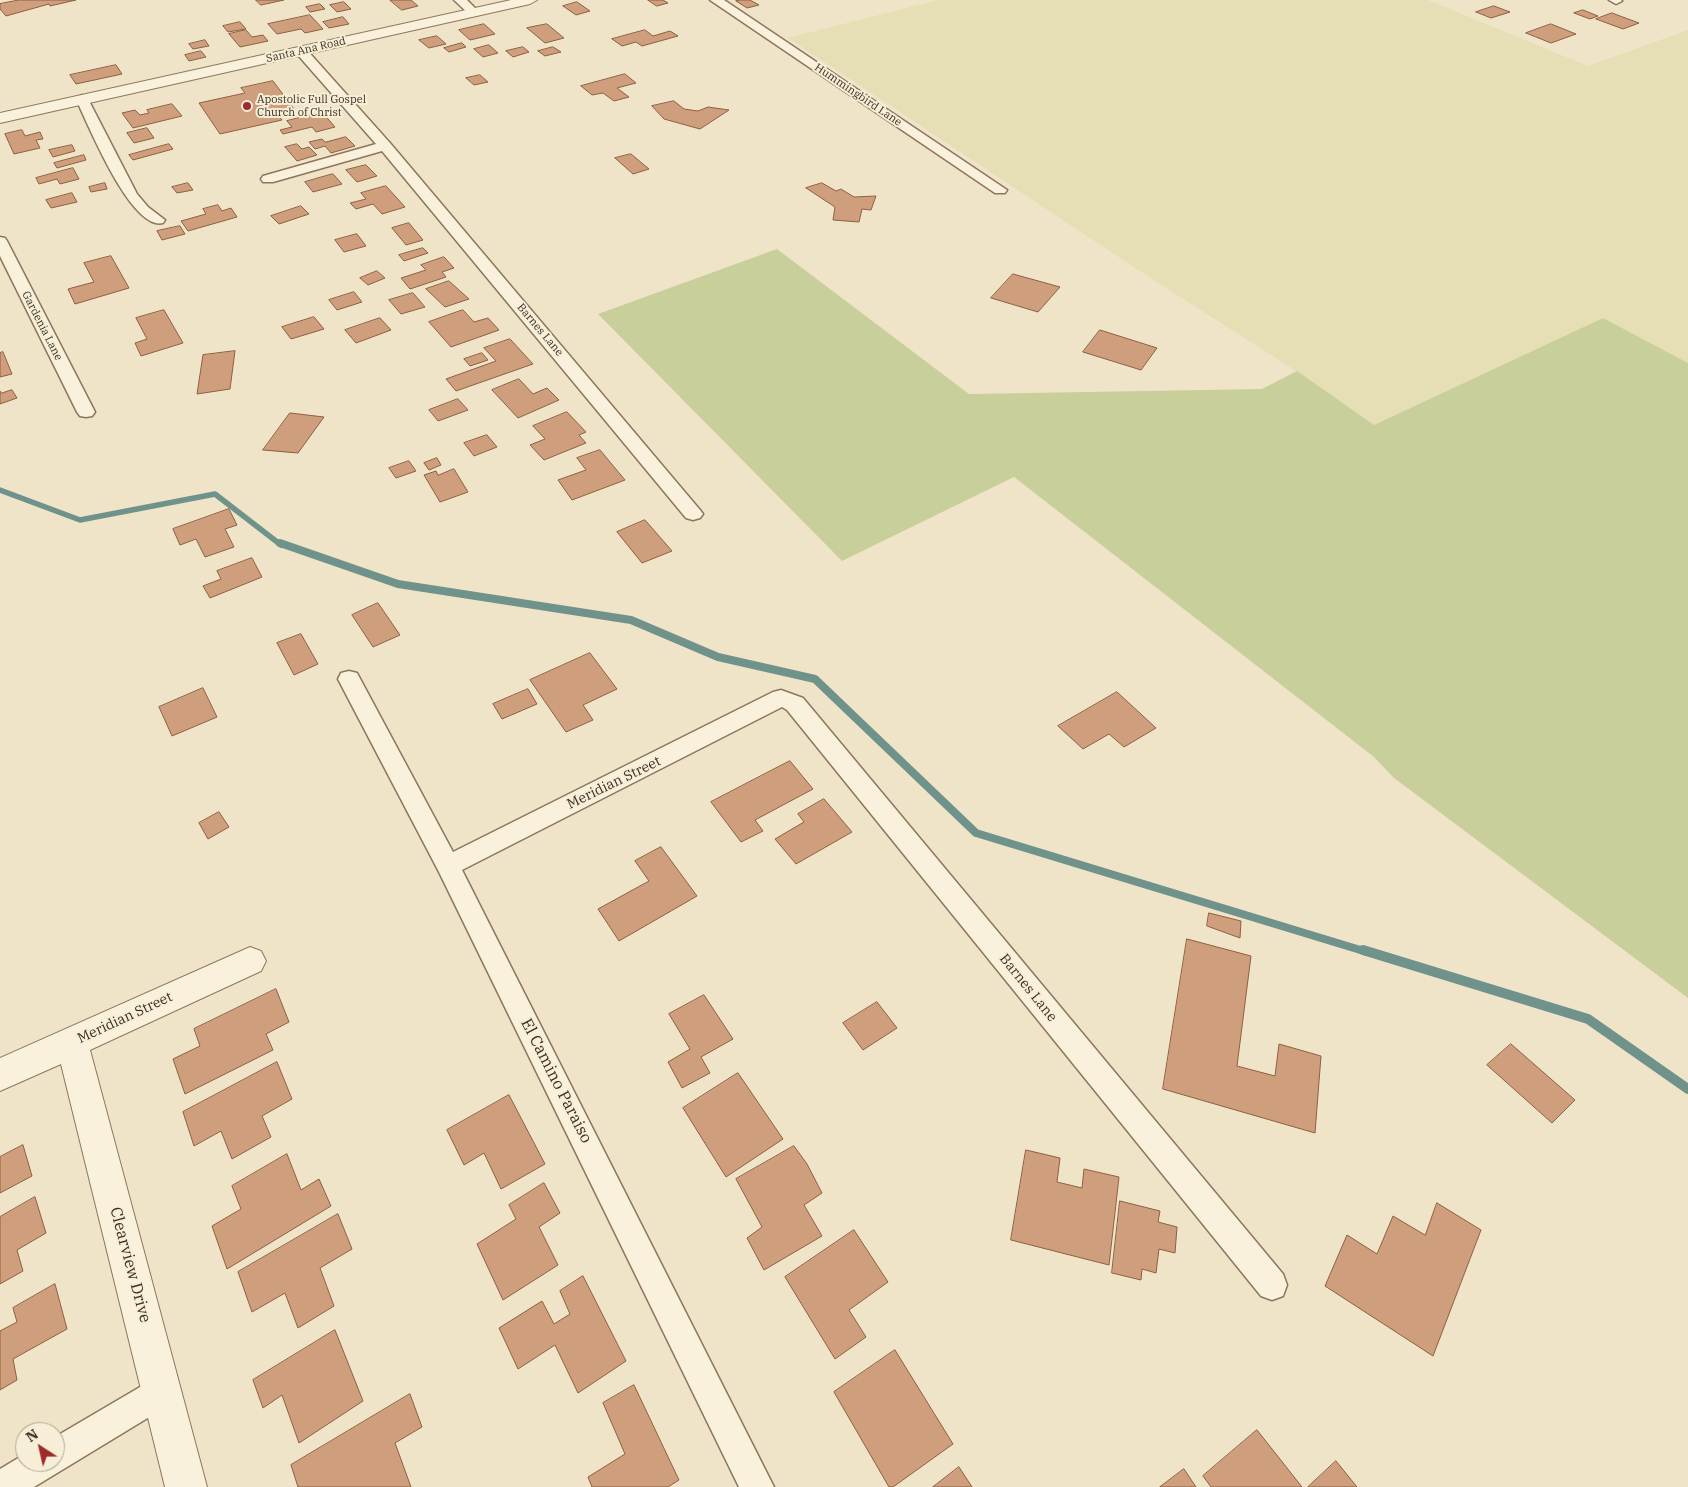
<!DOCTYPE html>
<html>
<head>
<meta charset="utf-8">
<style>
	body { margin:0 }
	#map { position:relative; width:1688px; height:1487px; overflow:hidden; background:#f0e4c8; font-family:"IBM Plex Serif",serif }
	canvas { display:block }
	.north { position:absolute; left:15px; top:1422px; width:50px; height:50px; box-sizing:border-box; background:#f7eed8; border:1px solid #ada18e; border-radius:50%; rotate:325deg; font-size:14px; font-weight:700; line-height:20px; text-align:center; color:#3d2e20 }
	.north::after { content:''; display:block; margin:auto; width:18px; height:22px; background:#9e2a2b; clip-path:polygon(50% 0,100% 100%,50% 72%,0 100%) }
</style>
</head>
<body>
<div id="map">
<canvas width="1688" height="1487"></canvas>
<div class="north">N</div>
</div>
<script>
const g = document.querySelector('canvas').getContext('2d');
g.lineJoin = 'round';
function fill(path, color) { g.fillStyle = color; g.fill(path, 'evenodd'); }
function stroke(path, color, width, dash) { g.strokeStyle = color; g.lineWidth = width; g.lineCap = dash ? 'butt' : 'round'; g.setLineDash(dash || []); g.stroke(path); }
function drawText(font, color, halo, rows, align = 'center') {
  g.font = font + ' "IBM Plex Serif",serif'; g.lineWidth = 4; g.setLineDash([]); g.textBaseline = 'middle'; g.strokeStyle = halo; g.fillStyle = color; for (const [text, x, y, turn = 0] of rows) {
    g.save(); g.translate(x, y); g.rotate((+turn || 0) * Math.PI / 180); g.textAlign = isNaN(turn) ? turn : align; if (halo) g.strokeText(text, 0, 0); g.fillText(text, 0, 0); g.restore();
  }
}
const farmland = new Path2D(`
	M 938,0 L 1428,0 L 1588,66 L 1688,30 L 1688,363 L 1603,318 L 1374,425 L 1296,371 L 1152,279 L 788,38 Z`);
const green = new Path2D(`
	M 777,249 L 969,394 L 1262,389 L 1297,371 L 1374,425 L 1603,318 L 1688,363 L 1688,998 L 1394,778 L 1374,757 L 1014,477 L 842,561 L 598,314 Z`);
const streamFar2 = new Path2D(`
	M 0,490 L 80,520 L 215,494 L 281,545`);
const streamFar1 = new Path2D(`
	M 280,543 L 398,584 L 631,620 L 718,657 L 815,679 L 976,833 L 1367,952`);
const stream = new Path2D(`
	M 1363,950 L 1588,1019 L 1688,1089`);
const building = new Path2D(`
	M 19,0 L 76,0 L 50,6 L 49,4 L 6,16 L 0,9 L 0,4 Z
	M 256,0 L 284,0 L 261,5 Z
	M 390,0 L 411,0 L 418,6 L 402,10 Z
	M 648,0 L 663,0 L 668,3 L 657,6 Z
	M 741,0 L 750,0 L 759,5 L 747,8 L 736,1 Z
	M 344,2 L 351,9 L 337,12 L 330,5 Z
	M 577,2 L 590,11 L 576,15 L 563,6 Z
	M 320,4 L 325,9 L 310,12 L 306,7 Z
	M 1494,6 L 1510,12 L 1491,18 L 1476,12 Z
	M 1583,10 L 1598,16 L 1590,19 L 1574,13 Z
	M 1612,13 L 1639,23 L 1623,29 L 1596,19 Z
	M 310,15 L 323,29 L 305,33 L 301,29 L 277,34 L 268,24 Z
	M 343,17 L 349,24 L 329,28 L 323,22 Z
	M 240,22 L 246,29 L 228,32 L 223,26 Z
	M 484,24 L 495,34 L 470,40 L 459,30 Z
	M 547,24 L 564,38 L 545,43 L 527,28 Z
	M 1551,24 L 1576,34 L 1551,43 L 1526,33 Z
	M 246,30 L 252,37 L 263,35 L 268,41 L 240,47 L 229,34 Z
	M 645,30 L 653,36 L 670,31 L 678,36 L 642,46 L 636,42 L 622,46 L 612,39 Z
	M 437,36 L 446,44 L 429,48 L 419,40 Z
	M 205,40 L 209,46 L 193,49 L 189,44 Z
	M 462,43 L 466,47 L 449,52 L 444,48 Z
	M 489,45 L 498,53 L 483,57 L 474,49 Z
	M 523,47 L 529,52 L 513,57 L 506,51 Z
	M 553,47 L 561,52 L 545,56 L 538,51 Z
	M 201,51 L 206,57 L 189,61 L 185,55 Z
	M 116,65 L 122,74 L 76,84 L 70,75 Z
	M 625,74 L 636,83 L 617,88 L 629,97 L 614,101 L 603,93 L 592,95 L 581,86 Z
	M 480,75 L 488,82 L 474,85 L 466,78 Z
	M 273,81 L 294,109 L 276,113 L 282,120 L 220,134 L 199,103 L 245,93 L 241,88 Z
	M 674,101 L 684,109 L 698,111 L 708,107 L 729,110 L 700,129 L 664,119 L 652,106 Z
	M 172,104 L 182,116 L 133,128 L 122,113 L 135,110 L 140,115 L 149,113 L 147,110 Z
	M 322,112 L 335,127 L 316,132 L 312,127 L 283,134 L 280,130 L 292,127 L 287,121 Z
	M 147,128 L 154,138 L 134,143 L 127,133 Z
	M 22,130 L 25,136 L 40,132 L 43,139 L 36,140 L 40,148 L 14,154 L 5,134 Z
	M 346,137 L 355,146 L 331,153 L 325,146 L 315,149 L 309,142 L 322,139 L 325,142 Z
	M 169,144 L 173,149 L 133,160 L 129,155 Z
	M 297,144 L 302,149 L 309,147 L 317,155 L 297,161 L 285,147 Z
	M 72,145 L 75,151 L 53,157 L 49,150 Z
	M 631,154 L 649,169 L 633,174 L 615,158 Z
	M 84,155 L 86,160 L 57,168 L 54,163 Z
	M 366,165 L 377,176 L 357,182 L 346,170 Z
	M 73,168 L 79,179 L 60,184 L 57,179 L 39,184 L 36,178 Z
	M 333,174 L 342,184 L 313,192 L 305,182 Z
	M 105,183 L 107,189 L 91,192 L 89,187 Z
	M 188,183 L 193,190 L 177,193 L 172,187 Z
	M 822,183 L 836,191 L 841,189 L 854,197 L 876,196 L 871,210 L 862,209 L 859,222 L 833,220 L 835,207 L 806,188 Z
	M 386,186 L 405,207 L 382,214 L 373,204 L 356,209 L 350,203 L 366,199 L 361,193 Z
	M 72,193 L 77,202 L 51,208 L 46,200 Z
	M 218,205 L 222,211 L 231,208 L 237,217 L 188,231 L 181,221 L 206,214 L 203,209 Z
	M 301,206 L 309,214 L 279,224 L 271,216 Z
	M 409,223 L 423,240 L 406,245 L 392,228 Z
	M 180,226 L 185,234 L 162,240 L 157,231 Z
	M 357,234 L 366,246 L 344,252 L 335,240 Z
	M 423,248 L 428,253 L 404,261 L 399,255 Z
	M 111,256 L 129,288 L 75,304 L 68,289 L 94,282 L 84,263 Z
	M 444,257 L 454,268 L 442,272 L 446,277 L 410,289 L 401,278 L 426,270 L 421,265 Z
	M 377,271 L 385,278 L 368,285 L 360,278 Z
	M 1013,274 L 1060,287 L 1038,312 L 991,298 Z
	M 449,281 L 469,299 L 445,307 L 426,289 Z
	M 354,292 L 362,302 L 337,310 L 329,300 Z
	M 413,293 L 425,307 L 401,314 L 389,300 Z
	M 164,310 L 183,343 L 141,356 L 135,343 L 147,339 L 136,318 Z
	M 463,310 L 474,322 L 488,318 L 499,330 L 451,347 L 429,322 Z
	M 314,317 L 324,329 L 291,339 L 282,327 Z
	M 380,318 L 391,330 L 356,343 L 345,330 Z
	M 1100,330 L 1157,348 L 1141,370 L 1083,352 Z
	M 510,339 L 533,364 L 456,391 L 446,379 L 496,361 L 484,348 Z
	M 235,351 L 230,389 L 197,394 L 203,355 Z
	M 3,352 L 12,374 L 0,377 L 0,353 Z
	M 482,353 L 488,360 L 470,366 L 464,359 Z
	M 519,379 L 533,394 L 547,388 L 559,400 L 518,418 L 492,390 Z
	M 12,390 L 17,398 L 0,404 L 0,391 L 1,393 Z
	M 458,399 L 468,410 L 438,421 L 429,410 Z
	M 567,412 L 586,432 L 579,435 L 586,443 L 544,460 L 530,445 L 545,439 L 533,426 Z
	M 290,413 L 324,417 L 298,453 L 263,450 Z
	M 487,435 L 497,447 L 474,456 L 464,443 Z
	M 600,450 L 625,480 L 572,500 L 558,480 L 586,470 L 577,458 Z
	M 437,458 L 441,465 L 429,470 L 424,463 Z
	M 409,461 L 416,471 L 396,478 L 389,468 Z
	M 454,469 L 468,492 L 440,502 L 424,475 L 436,471 L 438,475 Z
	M 229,509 L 237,525 L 225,529 L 234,547 L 205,557 L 196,539 L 180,545 L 173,529 Z
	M 645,520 L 672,551 L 642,563 L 617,532 Z
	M 252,558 L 262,577 L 210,598 L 203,586 L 221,579 L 217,571 Z
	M 378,603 L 400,635 L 373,647 L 352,615 Z
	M 301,634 L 318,664 L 294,675 L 277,643 Z
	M 590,653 L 617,689 L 583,705 L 593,720 L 566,732 L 530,680 Z
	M 203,688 L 217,717 L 172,736 L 159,707 Z
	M 528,689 L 537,704 L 502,719 L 493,704 Z
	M 1117,692 L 1156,728 L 1124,747 L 1109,734 L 1083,749 L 1058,726 Z
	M 790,761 L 813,789 L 755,820 L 763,831 L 741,842 L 711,802 Z
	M 824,799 L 852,832 L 796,864 L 775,839 L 804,822 L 798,814 Z
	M 219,812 L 229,827 L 208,839 L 199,823 Z
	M 661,847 L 697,896 L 619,941 L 598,909 L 649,881 L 635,861 Z
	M 1209,913 L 1241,921 L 1240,938 L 1207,926 Z
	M 1187,939 L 1251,956 L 1237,1066 L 1275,1076 L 1279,1044 L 1321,1056 L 1315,1133 L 1163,1089 Z
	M 276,989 L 289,1022 L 266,1034 L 273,1050 L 185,1094 L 173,1059 L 200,1046 L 194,1029 Z
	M 704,995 L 733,1039 L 701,1057 L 710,1073 L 682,1088 L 668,1062 L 690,1049 L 669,1014 Z
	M 877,1002 L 897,1028 L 863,1050 L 843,1023 Z
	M 1511,1044 L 1575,1100 L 1552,1123 L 1487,1065 Z
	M 277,1062 L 292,1099 L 262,1116 L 271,1137 L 232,1159 L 221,1131 L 194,1146 L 183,1112 Z
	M 738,1073 L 783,1139 L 726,1177 L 683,1108 Z
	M 509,1095 L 545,1164 L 501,1189 L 484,1153 L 464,1165 L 447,1130 Z
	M 23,1145 L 32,1176 L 0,1193 L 0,1157 Z
	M 794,1146 L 807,1164 L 822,1193 L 804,1205 L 822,1236 L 764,1270 L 747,1238 L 762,1227 L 736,1179 Z
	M 1026,1150 L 1060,1158 L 1057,1182 L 1082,1188 L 1084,1169 L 1119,1177 L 1109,1265 L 1011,1240 Z
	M 287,1154 L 301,1190 L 319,1179 L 331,1206 L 227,1269 L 212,1226 L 241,1209 L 232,1186 Z
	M 544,1183 L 560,1213 L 539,1227 L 558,1265 L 503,1300 L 477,1244 L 516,1219 L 509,1205 Z
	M 35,1197 L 46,1233 L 17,1250 L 23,1271 L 0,1284 L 0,1217 Z
	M 1120,1201 L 1160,1211 L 1158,1222 L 1177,1227 L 1175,1253 L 1159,1249 L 1156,1273 L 1142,1269 L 1141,1280 L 1112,1273 Z
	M 1437,1203 L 1481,1230 L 1433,1356 L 1325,1286 L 1347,1235 L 1377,1254 L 1393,1216 L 1425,1235 Z
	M 338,1214 L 352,1249 L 320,1268 L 334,1306 L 298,1328 L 285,1293 L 252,1312 L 238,1272 Z
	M 854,1230 L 888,1282 L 849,1310 L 866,1337 L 835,1359 L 785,1277 Z
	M 583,1276 L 626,1361 L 578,1393 L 555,1345 L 518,1369 L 499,1328 L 542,1301 L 554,1324 L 570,1314 L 560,1291 Z
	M 55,1284 L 67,1329 L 13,1359 L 17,1380 L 0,1390 L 0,1331 L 17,1322 L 13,1308 Z
	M 335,1330 L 363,1401 L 299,1443 L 282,1395 L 263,1408 L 253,1380 Z
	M 895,1350 L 953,1444 L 893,1487 L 889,1487 L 834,1392 Z
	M 634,1385 L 679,1480 L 668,1487 L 592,1487 L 588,1477 L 625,1454 L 603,1403 Z
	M 410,1394 L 422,1427 L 395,1443 L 411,1487 L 298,1487 L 291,1465 Z
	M 1257,1430 L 1302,1487 L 1211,1487 L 1203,1476 Z
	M 1336,1461 L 1357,1487 L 1308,1487 Z
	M 959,1467 L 972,1487 L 933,1487 Z
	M 1184,1469 L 1196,1487 L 1160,1487 Z`);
const minor = new Path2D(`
	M 454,0 L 467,0 L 479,12 L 473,15 L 469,14 Z
	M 710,0 L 724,0 L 1007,190 L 1005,193 L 995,193 Z
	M 1609,0 L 1621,0 L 1622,1 L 1616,4 Z
	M 301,47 L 305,48 L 390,143 L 700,510 L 703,514 L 700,518 L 693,520 L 686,518 L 382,151 L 273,182 L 263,182 L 261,179 L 263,176 L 376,144 L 297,54 L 295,51 Z
	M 82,95 L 88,99 L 137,194 L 148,207 L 165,220 L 163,223 C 131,231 88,124 76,99 Z
	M 0,237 L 5,238 L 7,241 L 95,412 L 92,416 L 86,417 L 80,416 L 77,412 L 0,256 Z
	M 349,671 L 357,673 L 453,852 L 773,692 L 781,690 L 803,698 L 1283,1274 L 1287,1285 L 1283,1296 L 1272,1300 L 1261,1296 L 787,710 L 782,707 L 462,870 L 774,1487 L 739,1487 L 439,872 L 338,679 L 341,673 Z
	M 163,1375 L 174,1380 L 179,1391 L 174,1402 L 34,1487 L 0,1487 L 0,1469 L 25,1454 L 25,1462 L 55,1462 L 55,1437 L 152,1380 Z`);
const tertiary = new Path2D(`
	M 511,0 L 537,0 L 530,4 L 0,123 L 0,113 Z
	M 250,947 L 261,951 L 266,961 L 261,971 L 90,1050 L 207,1487 L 165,1487 L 61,1064 L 0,1091 L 0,1058 Z`);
const markers = [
	[247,106,5,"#9e2a2b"]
];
const farStreetnames = [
	["Santa Ana Road",306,50,-13],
	["Hummingbird Lane",858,95,34],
	["Gardenia Lane",42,326,63],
	["Barnes Lane",540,330,50]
];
const farPoinames = [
	["Apostolic Full Gospel",257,100],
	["Church of Christ",257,113]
];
const streetNames = [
	["Meridian Street",614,783,-26],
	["Barnes Lane",1028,988,51],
	["Meridian Street",125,1018,-25]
];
const nearStreetnames = [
	["El Camino Paraiso",556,1081,63],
	["Clearview Drive",130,1265,75]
];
fill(farmland, '#e6deb5');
fill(green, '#c9cf9b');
stroke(streamFar2, '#6f938a', 5.5);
stroke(streamFar1, '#6f938a', 8);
stroke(stream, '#6f938a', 10);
fill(building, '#cf9f7d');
stroke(building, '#8d5f41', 1);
stroke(minor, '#8d765c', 3);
stroke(tertiary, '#8d765c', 2);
fill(minor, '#faf1dc');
fill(tertiary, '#faf1dc');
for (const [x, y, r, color] of markers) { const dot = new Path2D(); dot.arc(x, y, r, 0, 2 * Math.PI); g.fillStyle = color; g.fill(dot); stroke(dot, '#f7eed8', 2); }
drawText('11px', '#3d2e20', '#f7eed8', farStreetnames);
drawText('11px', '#3d2e20', '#f7eed8', farPoinames, 'left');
drawText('14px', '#3d2e20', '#f7eed8', streetNames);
drawText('16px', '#3d2e20', '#f7eed8', nearStreetnames);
</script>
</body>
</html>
